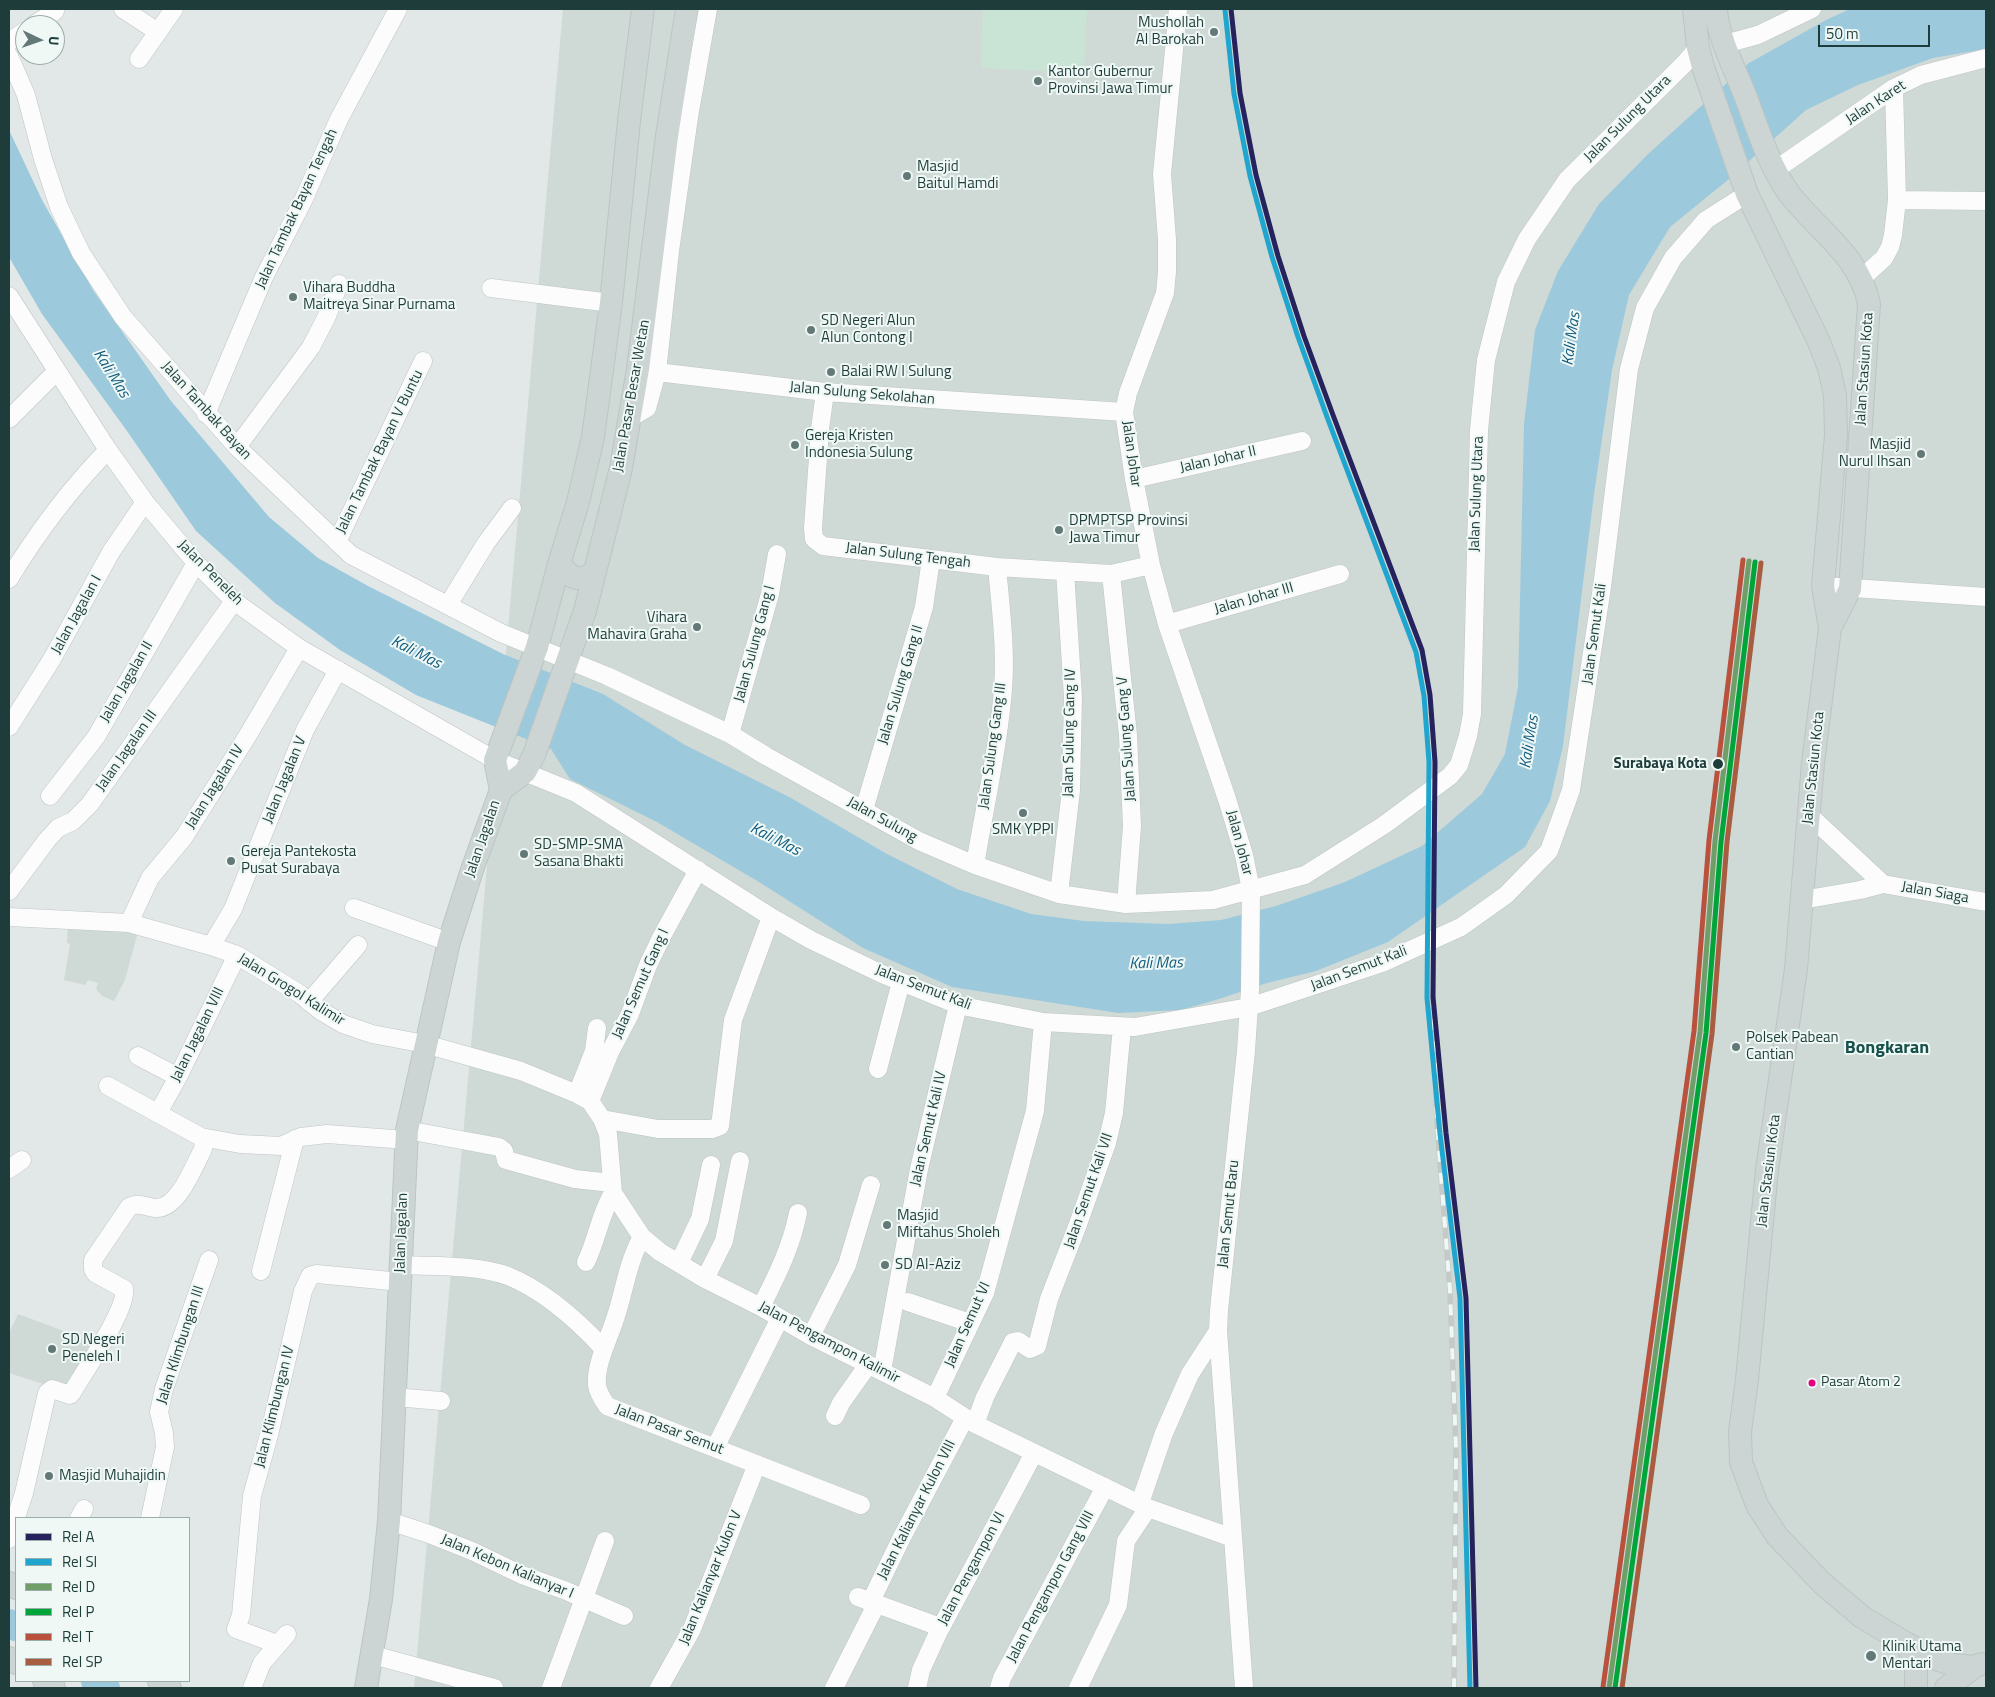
<!DOCTYPE html>
<html>
<head>
<meta charset="utf-8">
<style>
	body { margin:0 }
	#map { position:relative; width:1995px; height:1697px; overflow:hidden; background:#e2e8e7; font-family:"Titillium Web",sans-serif }
	canvas { display:block }
	.frame { position:absolute; inset:0; border:10px solid #1e3d3a; pointer-events:none }
	.legend { position:absolute; left:15px; top:1517px; width:175px; height:165px; box-sizing:border-box; background:#eff8f5; border:1px solid #9badaa; margin:0; padding:6px 9px; list-style:none; font-size:15px; color:#1e3d3a }
	.legend li { display:flex; align-items:center; gap:10px; height:25px }
	.legend b { width:25px; border:1px solid #9badaa }
	.north { position:absolute; left:15px; top:15px; width:50px; height:50px; box-sizing:border-box; background:#eff8f5; border:1px solid #9badaa; border-radius:50%; rotate:93deg; font-size:14px; font-weight:700; line-height:20px; text-align:center; color:#1e3d3a }
	.north::after { content:''; display:block; margin:auto; width:18px; height:22px; background:#637977; clip-path:polygon(50% 0,100% 100%,50% 72%,0 100%) }
	.scale { position:absolute; left:1818px; top:25px; width:112px; height:22px; box-sizing:border-box; border:2px solid #1e3d3a; border-top:0; padding-left:6px; font-size:15px; line-height:18px; white-space:nowrap; color:#1e3d3a; -webkit-text-stroke:4px #eff8f5; paint-order:stroke }
</style>
</head>
<body>
<div id="map">
<canvas width="1995" height="1697"></canvas>
<div class="frame"></div>
<ul class="legend">
<li><b style="height:6px;background:#26225e"></b>Rel A</li>
<li><b style="height:6px;background:#20a6ce"></b>Rel SI</li>
<li><b style="height:6px;background:#6f9e68"></b>Rel D</li>
<li><b style="height:6px;background:#00a53a"></b>Rel P</li>
<li><b style="height:6px;background:#ba513d"></b>Rel T</li>
<li><b style="height:6px;background:#a95d40"></b>Rel SP</li>
</ul>
<div class="north">U</div>
<div class="scale">50 m</div>
</div>
<script>
const g = document.querySelector('canvas').getContext('2d');
g.lineJoin = 'round';
function fill(path, color) { g.fillStyle = color; g.fill(path, 'evenodd'); }
function stroke(path, color, width, dash) { g.strokeStyle = color; g.lineWidth = width; g.lineCap = dash ? 'butt' : 'round'; g.setLineDash(dash || []); g.stroke(path); }
function drawText(font, color, halo, rows, align = 'center') {
  g.font = font + ' "Titillium Web",sans-serif'; g.lineWidth = 4; g.setLineDash([]); g.textBaseline = 'middle'; g.strokeStyle = halo; g.fillStyle = color; for (const [text, x, y, turn = 0] of rows) {
    g.save(); g.translate(x, y); g.rotate((+turn || 0) * Math.PI / 180); g.textAlign = isNaN(turn) ? turn : align; if (halo) g.strokeText(text, 0, 0); g.fillText(text, 0, 0); g.restore();
  }
}
const built = new Path2D(`
	M 563,9 L 1986,10 L 1986,1688 L 414,1688 Z
	M 68,924 L 139,928 L 125,980 L 114,1001 L 102,996 L 96,989 L 98,983 L 88,980 L 85,985 L 64,980 L 70,944 L 67,943 Z
	M 18,1314 L 96,1343 L 68,1392 L 9,1373 L 9,1333 Z`);
const green = new Path2D(`
	M 983,9 L 1087,9 L 1084,73 L 981,68 Z`);
const water = new Path2D(`
	M 1850,9 L 1986,9 L 1986,49 L 1933,58 L 1858,85 L 1806,110 L 1729,179 L 1670,227 L 1629,295 L 1612,370 L 1594,494 L 1563,746 L 1550,801 L 1525,847 L 1388,942 L 1316,971 L 1267,983 L 1219,999 L 1181,1010 L 1118,1013 L 952,987 L 863,948 L 759,882 L 657,822 L 570,779 L 551,749 L 416,695 L 340,650 L 275,603 L 196,531 L 127,431 L 42,314 L 9,257 L 9,130 L 42,200 L 93,290 L 171,401 L 269,517 L 318,558 L 368,586 L 503,654 L 603,694 L 685,745 L 791,798 L 887,854 L 957,889 L 1031,914 L 1084,921 L 1168,924 L 1221,920 L 1276,906 L 1345,882 L 1422,846 L 1482,794 L 1505,754 L 1518,687 L 1524,424 L 1535,330 L 1558,271 L 1599,204 L 1648,154 L 1749,63 L 1826,20 Z`);
const river = new Path2D(`
	M 9,1623 L 16,1627
	M 95,1681 L 106,1688`);
const minor = new Path2D(`
	M 123,9 L 158,32
	M 1178,9 L 1162,174 L 1167,240 L 1167,272 L 1165,293 L 1128,393 L 1124,412 L 1134,479 L 1151,565 L 1167,624 L 1227,799 L 1244,855 L 1251,890 L 1250,990 L 1246,1051 L 1219,1310 L 1218,1331 L 1244,1688
	M 34,25 L 55,11
	M 9,42 L 25,31
	M 1725,44 L 1758,35 L 1812,9
	M 9,56 L 26,95 L 43,159 L 59,207 L 81,253 L 123,317 L 237,447 L 351,555 L 501,633 L 607,676 L 730,734 L 766,756 L 919,841 L 975,865 L 1059,894 L 1126,904 L 1213,900 L 1305,875 L 1384,825 L 1450,776 L 1459,765 L 1468,736 L 1472,714 L 1479,430 L 1486,360 L 1506,282 L 1527,239 L 1567,180 L 1684,64 L 1698,48
	M 139,59 L 174,9
	M 1775,170 L 1894,88 L 1921,75 L 1986,58
	M 1897,200 L 1986,201
	M 1862,278 L 1884,258 L 1890,247 L 1893,235 L 1897,200 L 1894,88
	M 491,288 L 611,303
	M 9,296 L 108,450 L 145,502 L 196,563 L 234,601 L 299,648 L 495,760 L 576,793 L 771,917 L 811,940 L 882,974 L 958,1005 L 1043,1022 L 1135,1027 L 1249,1007 L 1382,963 L 1461,927 L 1506,895 L 1549,851 L 1571,790 L 1602,587 L 1629,369 L 1645,308 L 1673,258 L 1706,220 L 1747,194
	M 657,372 L 825,392 L 1124,412
	M 825,392 L 820,429 L 813,528 L 814,539 L 823,546 L 997,567 L 1111,574 L 1151,565
	M 206,414 L 264,277 L 302,203 L 339,119 L 398,9
	M 630,418 L 647,408 L 657,372 L 670,251 L 689,117 L 708,9
	M 9,419 L 57,371
	M 237,447 L 311,347 L 327,316 L 339,284
	M 1134,479 L 1302,441
	M 337,542 L 423,361
	M 1111,574 L 1128,735 L 1132,826 L 1126,904
	M 9,579 C 37,533 70,489 108,450
	M 1823,586 L 1986,597
	M 448,605 L 486,543 L 512,508
	M 1167,624 L 1340,574
	M 9,727 L 52,659 L 111,552 L 145,502
	M 730,734 L 770,594 L 777,554
	M 50,796 L 96,737 L 196,563
	M 864,810 L 924,607 L 931,559
	M 1809,815 L 1883,884
	M 975,865 C 984,810 997,755 1002,700 C 1007,656 1001,611 997,567
	M 9,891 L 47,840 L 58,828 L 73,821 L 90,804 L 234,601
	M 1059,894 L 1071,790 L 1073,697 L 1065,571
	M 1802,900 L 1860,890 L 1883,884 L 1986,902
	M 354,908 L 449,942
	M 9,917 L 129,923 L 211,946 L 237,955 L 300,994 L 321,1011 L 343,1024 L 372,1034 L 425,1044 L 521,1071 L 577,1094 L 590,1101 L 602,1119 L 608,1134 L 613,1193 L 642,1237 L 660,1252 L 705,1279 L 761,1307 L 811,1336 L 935,1398 L 975,1424 L 1148,1508 L 1233,1538
	M 129,923 L 150,878 L 184,837 L 248,735 L 299,648
	M 211,946 L 233,909 L 305,730 L 338,670
	M 309,1002 L 358,945
	M 138,1056 L 178,1077
	M 878,1069 L 901,982
	M 108,1086 L 201,1137 L 240,1144 L 281,1146 L 301,1137 L 327,1134 L 406,1140
	M 577,1094 L 594,1051 L 597,1028
	M 590,1101 L 610,1052 L 630,1014 L 648,965 L 662,936 L 698,870
	M 158,1113 L 178,1077 L 237,955
	M 602,1119 L 658,1129 L 712,1129 L 720,1126 L 733,1020 L 771,917
	M 407,1130 L 499,1147 L 504,1151 L 506,1160 L 510,1161 L 575,1179 L 611,1183
	M 9,1169 L 22,1160
	M 642,1237 C 627,1263 624,1294 614,1322 C 608,1340 595,1366 597,1385 C 598,1393 603,1400 607,1406 L 861,1505
	M 586,1262 C 597,1240 600,1214 613,1193
	M 679,1263 L 700,1219 L 711,1165
	M 400,1265 C 432,1266 479,1265 508,1276 C 545,1291 576,1319 603,1348
	M 261,1271 L 295,1139
	M 705,1279 L 724,1241 L 740,1161
	M 908,1302 L 970,1323
	M 761,1307 C 777,1275 791,1248 798,1213
	M 811,1336 L 847,1265 L 871,1185
	M 882,1371 L 919,1169 L 958,1005
	M 395,1397 L 441,1401
	M 935,1398 L 985,1293 L 1035,1111 L 1043,1022
	M 835,1416 L 841,1403 L 868,1365
	M 975,1424 L 985,1397 L 1013,1342 L 1018,1341 L 1030,1349 L 1037,1346 L 1049,1299 L 1077,1227 L 1107,1143 L 1114,1113 L 1122,1027
	M 715,1448 L 780,1318
	M 1140,1503 L 1164,1433 L 1190,1374 L 1218,1331
	M 79,1518 L 84,1509
	M 150,1518 L 165,1447 L 164,1433 L 159,1412 L 164,1389 L 209,1260
	M 389,1521 L 429,1534 L 472,1551 L 522,1575 L 564,1590 L 624,1616
	M 9,1539 L 24,1493 L 47,1393 L 52,1389 L 70,1395 L 72,1393 C 83,1373 128,1309 124,1289 L 95,1273 L 93,1269 L 93,1260 L 129,1207 C 139,1202 145,1207 155,1208 C 178,1210 194,1166 203,1149 L 204,1142 L 201,1137
	M 858,1597 L 940,1627
	M 870,1603 L 901,1539 L 965,1418
	M 277,1644 L 236,1629 L 241,1615 L 252,1496 L 269,1435 L 303,1291 L 310,1276 L 317,1274 L 401,1282
	M 373,1655 L 494,1688
	M 252,1688 L 262,1663 L 287,1634
	M 551,1688 L 605,1541
	M 659,1688 L 692,1629 L 757,1464
	M 834,1688 L 876,1605
	M 917,1688 L 921,1670 L 938,1633 L 1034,1453
	M 999,1688 L 1002,1678 L 1105,1487
	M 1078,1688 L 1118,1605 L 1126,1541 L 1148,1508`);
const major = new Path2D(`
	M 1694,9 L 1698,48 L 1703,67 L 1747,194 L 1819,342 L 1829,368 L 1835,395 L 1836,435 L 1823,586 L 1830,628 L 1813,763 L 1796,969 L 1767,1170 L 1747,1379 L 1740,1432 L 1741,1462 L 1757,1505 L 1777,1536 L 1822,1583 L 1862,1617 L 1907,1644 L 1936,1659 L 1953,1665 L 1974,1667
	M 1716,9 C 1718,38 1734,67 1745,95 C 1757,127 1768,163 1788,192 C 1816,230 1860,255 1869,304 L 1850,589 L 1830,628
	M 559,564 C 573,579 577,583 595,572
	M 501,790 L 525,772 L 534,755 L 585,611 L 621,468 L 638,369 L 667,136 L 687,9
	M 9,1583 L 16,1588
	M 1907,1644 L 1916,1668 L 1916,1688
	M 9,1658 L 16,1663
	M 44,1681 L 54,1688
	M 159,1681 L 170,1688
	M 366,1688 L 381,1599 L 389,1521 L 407,1130 L 449,942 L 473,867 L 501,790 L 495,760 L 537,647 L 559,564 L 578,502 L 593,437 L 611,303 L 629,121 L 643,9
	M 1946,1688 L 1974,1667 L 1981,1664`);
const rail = new Path2D(`
	M 1433,997 L 1437,1124 L 1450,1291 L 1456,1450 L 1454,1688`);
const rail1 = new Path2D(`
	M 1231,9 L 1240,93 L 1256,175 L 1278,256 L 1304,336 L 1333,415 L 1422,650 L 1430,695 L 1435,762 L 1433,997 L 1446,1133 L 1466,1298 L 1476,1688`);
const rail2 = new Path2D(`
	M 1225,10 L 1234,94 L 1250,176 L 1272,257 L 1298,337 L 1327,417 L 1416,652 L 1424,696 L 1429,762 L 1427,998 L 1440,1134 L 1460,1298 L 1470,1688`);
const rail3 = new Path2D(`
	M 1609,1688 L 1700,1032 L 1715,841 L 1749,561`);
const rail4 = new Path2D(`
	M 1615,1688 L 1706,1033 L 1721,842 L 1755,562`);
const rail5 = new Path2D(`
	M 1603,1687 L 1694,1031 L 1709,840 L 1743,560`);
const rail6 = new Path2D(`
	M 1622,1688 L 1712,1034 L 1727,842 L 1761,563`);
const markers = [
	[1214,32,5,"#637977"],
	[1038,81,5,"#637977"],
	[907,176,5,"#637977"],
	[293,297,5,"#637977"],
	[811,330,5,"#637977"],
	[831,372,5,"#637977"],
	[795,445,5,"#637977"],
	[1921,454,5,"#637977"],
	[1059,530,5,"#637977"],
	[697,627,5,"#637977"],
	[1718,764,6,"#1e3d3a"],
	[1023,813,5,"#637977"],
	[524,854,5,"#637977"],
	[231,861,5,"#637977"],
	[1736,1047,5,"#637977"],
	[887,1225,5,"#637977"],
	[885,1265,5,"#637977"],
	[52,1349,5,"#637977"],
	[1812,1383,4.5,"#e5007d"],
	[49,1476,5,"#637977"],
	[1871,1656,6,"#637977"]
];
const busNames = [
	["Pasar Atom 2",1821,1383]
];
const poiNames = [
	["Mushollah",1204,23,"right"],
	["Al Barokah",1204,40,"right"],
	["Kantor Gubernur",1048,72],
	["Provinsi Jawa Timur",1048,89],
	["Masjid",917,167],
	["Baitul Hamdi",917,184],
	["Vihara Buddha",303,288],
	["Maitreya Sinar Purnama",303,305],
	["SD Negeri Alun",821,321],
	["Alun Contong I",821,338],
	["Balai RW I Sulung",841,372],
	["Gereja Kristen",805,436],
	["Indonesia Sulung",805,453],
	["Masjid",1911,445,"right"],
	["Nurul Ihsan",1911,462,"right"],
	["DPMPTSP Provinsi",1069,521],
	["Jawa Timur",1069,538],
	["Vihara",687,618,"right"],
	["Mahavira Graha",687,635,"right"],
	["SMK YPPI",1023,830,"center"],
	["SD-SMP-SMA",534,845],
	["Sasana Bhakti",534,862],
	["Gereja Pantekosta",241,852],
	["Pusat Surabaya",241,869],
	["Polsek Pabean",1746,1038],
	["Cantian",1746,1055],
	["Masjid",897,1216],
	["Miftahus Sholeh",897,1233],
	["SD Al-Aziz",895,1265],
	["SD Negeri",62,1340],
	["Peneleh I",62,1357],
	["Masjid Muhajidin",59,1476],
	["Klinik Utama",1882,1647],
	["Mentari",1882,1664]
];
const streetNames = [
	["Jalan Karet",1876,103,-33],
	["Jalan Sulung Utara",1628,119,-45],
	["Jalan Tambak Bayan Tengah",297,209,-65],
	["Jalan Stasiun Kota",1865,369,-86],
	["Jalan Sulung Sekolahan",862,394,5],
	["Jalan Pasar Besar Wetan",632,396,-80],
	["Jalan Tambak Bayan",206,411,48],
	["Jalan Tambak Bayan V Buntu",380,452,-64],
	["Jalan Johar",1131,454,82],
	["Jalan Johar II",1218,460,-13],
	["Jalan Sulung Utara",1477,494,-88],
	["Jalan Sulung Tengah",908,556,7],
	["Jalan Peneleh",210,573,45],
	["Jalan Johar III",1254,599,-16],
	["Jalan Jagalan I",77,615,-61],
	["Jalan Semut Kali",1595,634,-82],
	["Jalan Sulung Gang I",755,644,-75],
	["Jalan Jagalan II",127,682,-60],
	["Jalan Sulung Gang II",901,685,-73],
	["Jalan Sulung Gang IV",1070,733,-89],
	["Jalan Sulung Gang V",1127,739,-94],
	["Jalan Sulung Gang III",993,746,-82],
	["Jalan Jagalan III",127,751,-55],
	["Jalan Stasiun Kota",1814,768,-84],
	["Jalan Jagalan V",285,780,-68],
	["Jalan Jagalan IV",215,787,-58],
	["Jalan Sulung",882,820,29],
	["Jalan Jagalan",483,839,-71],
	["Jalan Johar",1239,843,75],
	["Jalan Siaga",1935,893,10],
	["Jalan Semut Kali",1359,969,-21],
	["Jalan Semut Gang I",641,984,-66],
	["Jalan Semut Kali",923,988,21],
	["Jalan Grogol Kalimir",291,990,32],
	["Jalan Jagalan VIII",198,1035,-64],
	["Jalan Semut Kali IV",929,1129,-77],
	["Jalan Stasiun Kota",1769,1171,-83],
	["Jalan Semut Kali VII",1089,1191,-71],
	["Jalan Semut Baru",1229,1214,-84],
	["Jalan Jagalan",402,1233,-88],
	["Jalan Semut VI",968,1325,-66],
	["Jalan Pengampon Kalimir",829,1343,28],
	["Jalan Klimbungan III",181,1345,-72],
	["Jalan Klimbungan IV",275,1407,-76],
	["Jalan Pasar Semut",669,1430,21],
	["Jalan Kalianyar Kulon VIII",917,1510,-63],
	["Jalan Kebon Kalianyar I",507,1567,23],
	["Jalan Pengampon VI",972,1569,-62],
	["Jalan Kalianyar Kulon V",711,1578,-68],
	["Jalan Pengampon Gang VIII",1051,1587,-62]
];
const stopNames = [
	["Surabaya Kota",1707,764]
];
const waterNames = [
	["Kali Mas",1572,339,-82],
	["Kali Mas",111,374,58],
	["Kali Mas",416,653,27],
	["Kali Mas",1530,742,-81],
	["Kali Mas",775,840,27],
	["Kali Mas",1156,964,-1]
];
const quarterNames = [
	["Bongkaran",1887,1049]
];
fill(built, '#cfdad7');
fill(green, '#c9e4d5');
fill(water, '#9dc9dc');
stroke(river, '#9dc9dc', 28);
stroke(minor, '#bfc5c4', 19);
stroke(major, '#bbc5c4', 24);
stroke(minor, '#fbfcfb', 18);
stroke(major, '#ccd5d4', 22);
stroke(rail, '#c5cac9', 5.5);
stroke(rail, '#eff8f5', 4, [11]);
stroke(rail1, '#26225e', 5);
stroke(rail2, '#20a6ce', 5);
stroke(rail3, '#6f9e68', 5);
stroke(rail4, '#00a53a', 5);
stroke(rail5, '#ba513d', 5);
stroke(rail6, '#a95d40', 5);
for (const [x, y, r, color] of markers) { const dot = new Path2D(); dot.arc(x, y, r, 0, 2 * Math.PI); g.fillStyle = color; g.fill(dot); stroke(dot, '#eff8f5', 2); }
drawText('14px', '#1e3d3a', '#eff8f5', busNames, 'left');
drawText('15px', '#1e3d3a', '#eff8f5', poiNames, 'left');
drawText('15px', '#1e3d3a', '#eff8f5', streetNames);
drawText('bold 15px', '#1e3d3a', '#eff8f5', stopNames, 'right');
drawText('italic 16px', '#125c7f', '#eff8f5', waterNames);
drawText('bold 18px', '#18514c', '#eff8f5', quarterNames);
</script>
</body>
</html>
